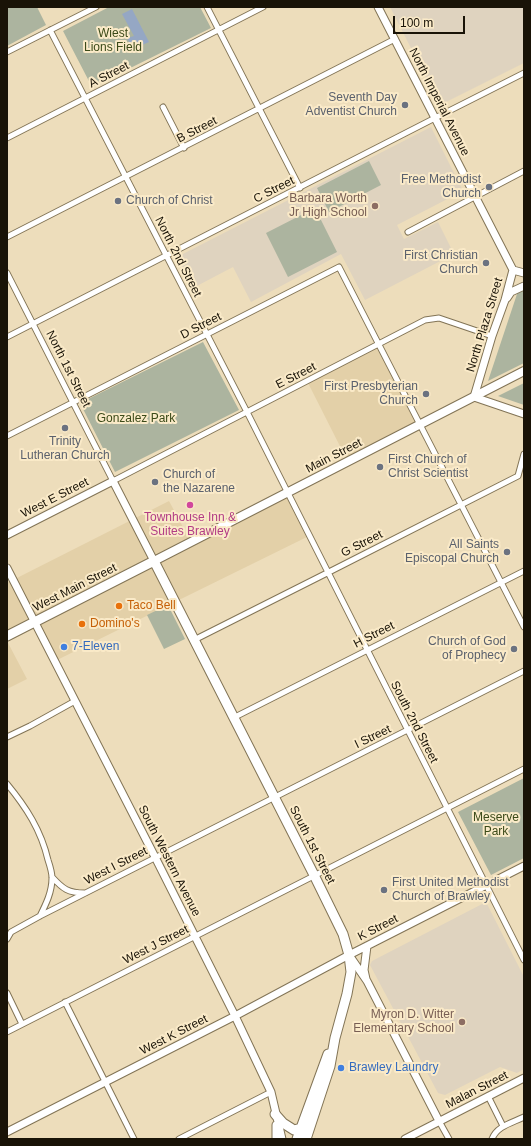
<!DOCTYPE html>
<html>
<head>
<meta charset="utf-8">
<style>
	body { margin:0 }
	#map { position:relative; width:531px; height:1146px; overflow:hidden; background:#edddbb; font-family:Arial,sans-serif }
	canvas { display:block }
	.frame { position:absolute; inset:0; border:8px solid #191307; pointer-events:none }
	.scale { position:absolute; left:393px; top:16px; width:72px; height:18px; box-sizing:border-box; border:2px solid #191307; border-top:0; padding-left:5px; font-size:12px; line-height:14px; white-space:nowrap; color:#191307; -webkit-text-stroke:3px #faeac8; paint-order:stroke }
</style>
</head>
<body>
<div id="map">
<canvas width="531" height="1146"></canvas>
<div class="frame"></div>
<div class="scale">100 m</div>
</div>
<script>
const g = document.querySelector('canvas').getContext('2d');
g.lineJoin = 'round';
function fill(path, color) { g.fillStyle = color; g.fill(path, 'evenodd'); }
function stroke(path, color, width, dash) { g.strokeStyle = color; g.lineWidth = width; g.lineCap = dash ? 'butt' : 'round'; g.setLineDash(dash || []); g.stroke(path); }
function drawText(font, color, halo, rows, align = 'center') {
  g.font = font + ' Arial,sans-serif'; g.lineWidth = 4; g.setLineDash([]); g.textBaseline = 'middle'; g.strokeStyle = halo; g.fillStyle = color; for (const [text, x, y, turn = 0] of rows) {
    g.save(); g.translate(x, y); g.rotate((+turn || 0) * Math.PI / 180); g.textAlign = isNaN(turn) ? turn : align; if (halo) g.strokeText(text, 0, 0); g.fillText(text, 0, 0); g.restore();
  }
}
const built = new Path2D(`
	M 380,344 L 421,425 L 348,462 L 307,381 Z
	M 287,493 L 309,536 L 55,661 L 35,622 L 7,636 L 7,583 L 169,501 L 191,542 Z
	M 7,641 L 27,679 L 7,689 Z`);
const education = new Path2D(`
	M 390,7 L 524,7 L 524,63 L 440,105 Z
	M 431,127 L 463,191 L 397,225 L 404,239 L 438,222 L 454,254 L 365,300 L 341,254 L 251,302 L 233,267 L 193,288 L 177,257 Z
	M 486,902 L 524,977 L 524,1069 L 517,1073 L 500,1067 L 445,1095 L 438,1093 L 370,965 L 372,961 Z`);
const green = new Path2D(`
	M 7,7 L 37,7 L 46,25 L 7,46 Z
	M 109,7 L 200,7 L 211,28 L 92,87 L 63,31 Z
	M 369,161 L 381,185 L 329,212 L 317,188 Z
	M 315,208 L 337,252 L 288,277 L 266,233 Z
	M 520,285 L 524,286 L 524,363 L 488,381 Z
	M 203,342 L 239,410 L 115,472 L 80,403 Z
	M 524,383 L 524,405 L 498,396 Z
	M 168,605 L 185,639 L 164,649 L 147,615 Z
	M 524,778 L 524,858 L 491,875 L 458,812 Z`);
const water = new Path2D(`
	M 132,9 L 149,42 L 133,49 L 127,38 L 134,36 L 122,14 Z`);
const street = new Path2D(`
	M 207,7 L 300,188
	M 50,30 L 247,412 L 524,960
	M 7,52 L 96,7
	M 163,107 L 184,148
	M 7,138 L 263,7
	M 408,232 L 524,171
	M 7,237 L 395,39
	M 7,273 L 113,481 L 425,320 L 439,318 L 492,336
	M 7,337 L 435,118 L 524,73
	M 7,436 L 339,267 L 524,627
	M 194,640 L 327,573 L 518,476 L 524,454
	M 233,718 L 524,571
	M 7,737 L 30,726 L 75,701
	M 7,784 C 26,807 41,830 48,860 C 50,866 52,872 52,878 C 52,892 46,904 40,916
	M 52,877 C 63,889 68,893 85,893
	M 7,939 L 11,932 L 40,916 L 524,671
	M 7,993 L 22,1024
	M 65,1002 L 134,1139
	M 7,1032 L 524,769
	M 488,1096 L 503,1126
	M 439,1121 L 449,1139
	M 179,1139 L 271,1092
	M 492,1139 C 497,1126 512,1123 524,1117`);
const secondary = new Path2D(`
	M 378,7 L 513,270
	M 513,270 L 505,300 L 492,336 L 474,397 L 524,414
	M 513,270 L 524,273
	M 507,298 L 511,292 L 524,286
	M 7,535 L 113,481 L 154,561
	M 7,568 L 155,857 L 235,1016 L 271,1092 L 282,1139
	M 349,955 L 367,981 L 439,1121
	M 366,979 L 364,970 L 367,946
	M 276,1125 L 276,1139
	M 7,1132 L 235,1016 L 349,955 L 524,866
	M 405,1139 L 524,1078`);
const primary = new Path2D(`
	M 154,561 L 524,371`);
const highway = new Path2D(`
	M 7,636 L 154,561 L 314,875 L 343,934 L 349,955 L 351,972 L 347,994 L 335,1038 L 330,1066 L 306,1139
	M 275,1114 L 283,1123 L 294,1130 L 301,1128
	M 297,1139 L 328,1054`);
const markers = [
	[405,105,4,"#6b7280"],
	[489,187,4,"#6b7280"],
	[118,201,4,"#6b7280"],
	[375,206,4,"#8d6e63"],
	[486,263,4,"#6b7280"],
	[426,394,4,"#6b7280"],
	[65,428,4,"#6b7280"],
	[380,467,4,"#6b7280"],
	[155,482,4,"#6b7280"],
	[190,505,4,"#d1479c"],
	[507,552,4,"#6b7280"],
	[119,606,4,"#e8710a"],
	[82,624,4,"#e8710a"],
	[64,647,4,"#3f7fe0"],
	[514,649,4,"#6b7280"],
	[384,890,4,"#6b7280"],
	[462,1022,4,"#8d6e63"],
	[341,1068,4,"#3f7fe0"]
];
const parkNames = [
	["Wiest",113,34],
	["Lions Field",113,48],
	["Gonzalez Park",136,419],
	["Meserve",496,818],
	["Park",496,832]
];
const streetNames = [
	["A Street",109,75,-27],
	["North Imperial Avenue",439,102,63],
	["B Street",197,130,-27],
	["C Street",274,190,-27],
	["North 2nd Street",178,257,63],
	["North Plaza Street",485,325,-73],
	["D Street",201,326,-27],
	["North 1st Street",68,369,63],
	["E Street",296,376,-27],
	["Main Street",334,456,-27],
	["West E Street",55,498,-27],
	["G Street",362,544,-27],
	["West Main Street",75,588,-27],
	["H Street",374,635,-27],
	["South 2nd Street",414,722,63],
	["I Street",373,737,-26],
	["South 1st Street",312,845,63],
	["South Western Avenue",169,861,63],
	["West I Street",116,866,-27],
	["K Street",378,928,-27],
	["West J Street",156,945,-27],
	["West K Street",174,1035,-27],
	["Malan Street",477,1090,-27]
];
const worshipNames = [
	["Seventh Day",397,98],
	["Adventist Church",397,112],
	["Free Methodist",481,180],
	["Church",481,194],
	["Church of Christ",126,201,"left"],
	["First Christian",478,256],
	["Church",478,270],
	["First Presbyterian",418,387],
	["Church",418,401],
	["Trinity",65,442,"center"],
	["Lutheran Church",65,456,"center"],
	["First Church of",388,460,"left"],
	["Christ Scientist",388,474,"left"],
	["Church of",163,475,"left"],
	["the Nazarene",163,489,"left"],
	["All Saints",499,545],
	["Episcopal Church",499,559],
	["Church of God",506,642],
	["of Prophecy",506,656],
	["First United Methodist",392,883,"left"],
	["Church of Brawley",392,897,"left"]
];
const educationNames = [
	["Barbara Worth",367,199],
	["Jr High School",367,213],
	["Myron D. Witter",454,1015],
	["Elementary School",454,1029]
];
const hotelNames = [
	["Townhouse Inn &",190,518],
	["Suites Brawley",190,532]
];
const foodNames = [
	["Taco Bell",127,606],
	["Domino's",90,624]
];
const shopNames = [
	["7-Eleven",72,647],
	["Brawley Laundry",349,1068]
];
fill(built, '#e3d0a8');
fill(education, '#dfd3bf');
fill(green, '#acb49f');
fill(water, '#95a7c4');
stroke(street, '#827456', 7);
stroke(secondary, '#827456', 9);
stroke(primary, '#827456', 10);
stroke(highway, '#827456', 11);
stroke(street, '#fff', 5);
stroke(secondary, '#fff', 7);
stroke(primary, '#fff', 8);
stroke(highway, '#fff', 9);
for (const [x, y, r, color] of markers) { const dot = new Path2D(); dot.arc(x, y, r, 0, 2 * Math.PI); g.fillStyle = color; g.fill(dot); stroke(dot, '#faeac8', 1.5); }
drawText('12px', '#3b4a18', '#faeac8', parkNames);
drawText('12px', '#191307', '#faeac8', streetNames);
drawText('12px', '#5b616d', '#faeac8', worshipNames, 'right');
drawText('12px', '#785e54', '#faeac8', educationNames, 'right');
drawText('12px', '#b23c85', '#faeac8', hotelNames);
drawText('12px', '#c56008', '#faeac8', foodNames, 'left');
drawText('12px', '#366cbe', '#faeac8', shopNames, 'left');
</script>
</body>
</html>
